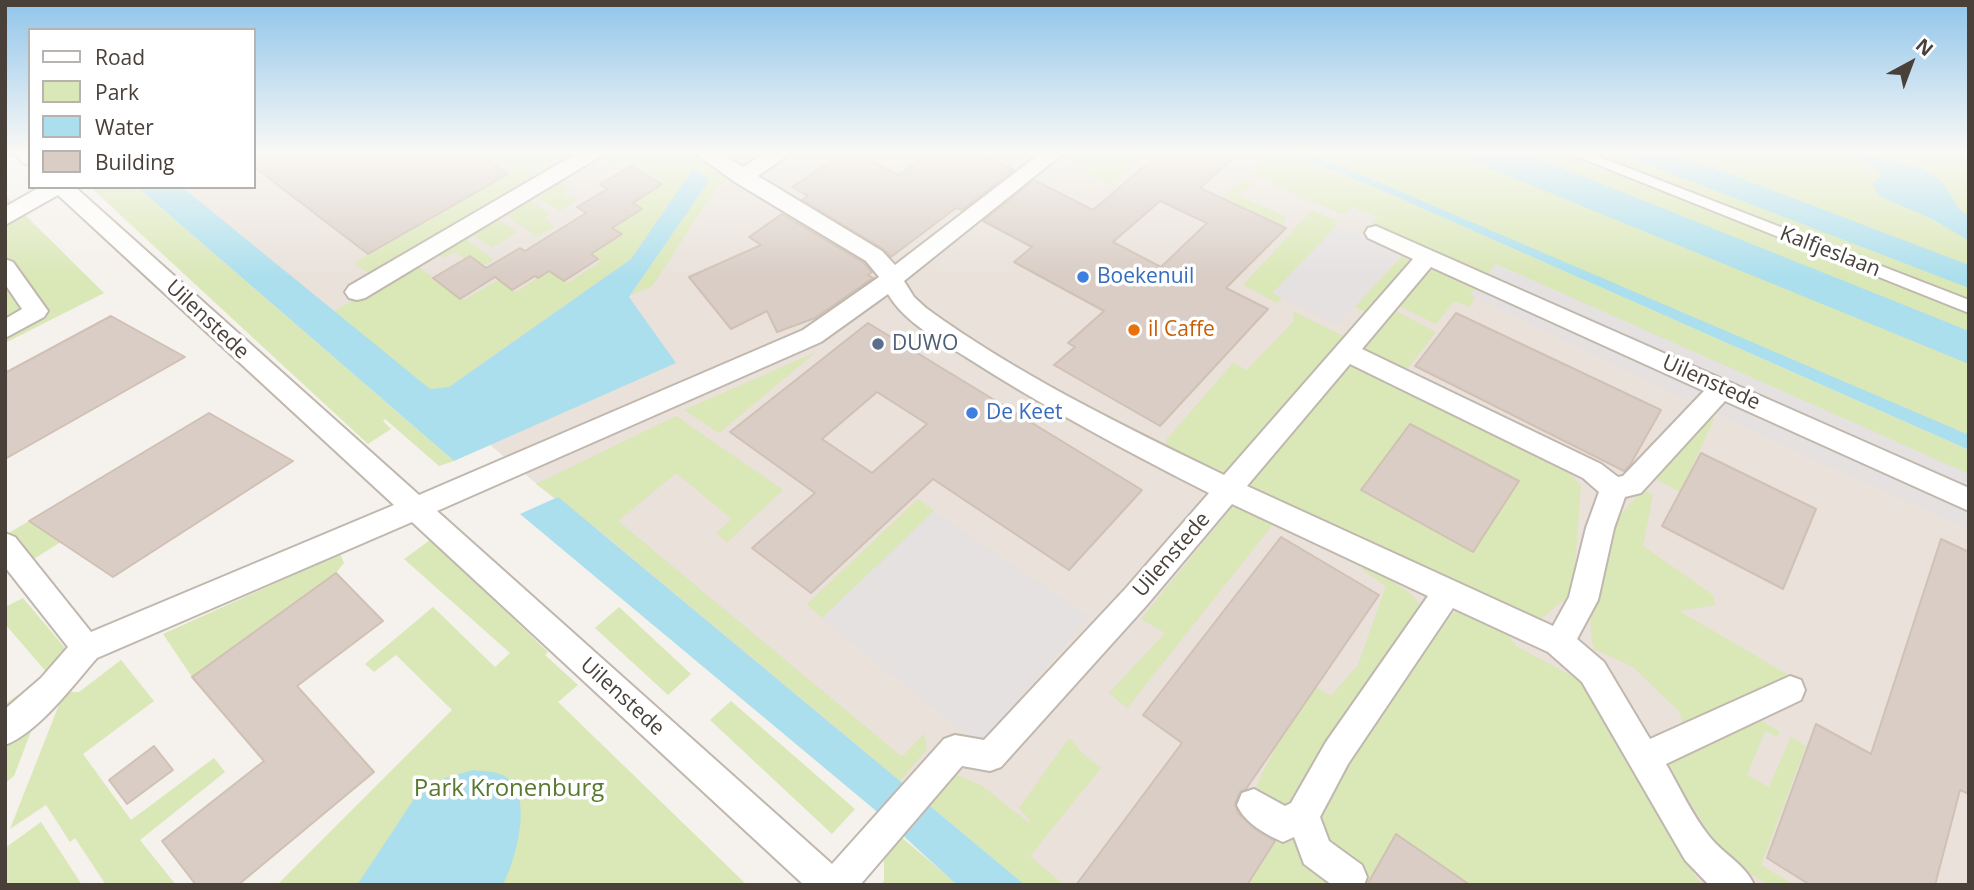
<!DOCTYPE html>
<html>
<head>
<meta charset="utf-8">
<style>
	body { margin:0 }
	#map { position:relative; width:1974px; height:890px; overflow:hidden; background:#f5f1ec; font-family:"Open Sans",sans-serif }
	canvas { display:block }
	.frame { position:absolute; inset:0; border:7px solid #49403a; pointer-events:none }
	.legend { position:absolute; left:28px; top:28px; width:228px; height:161px; box-sizing:border-box; background:#fff; border:2px solid #b6b3b0; margin:0; padding:9px 12px; list-style:none; font-size:21px; color:#49403a }
	.legend li { display:flex; align-items:center; gap:14px; height:35px }
	.legend b { width:35px; border:2px solid #b6b3b0 }
	.north { position:absolute; left:1876px; top:28px; width:70px; height:70px; -webkit-text-stroke:5px #fff; paint-order:stroke; rotate:41deg; font-size:19px; font-weight:700; line-height:28px; text-align:center; color:#49403a }
	.north::after { content:''; display:block; margin:auto; width:24px; height:32px; background:#49403a; clip-path:polygon(50% 0,100% 100%,50% 72%,0 100%) }
</style>
</head>
<body>
<div id="map">
<canvas width="1974" height="890"></canvas>
<div class="frame"></div>
<ul class="legend">
<li><b style="height:9px;background:#fff"></b>Road</li>
<li><b style="height:19px;background:#dae7b7"></b>Park</li>
<li><b style="height:19px;background:#acdfed"></b>Water</li>
<li><b style="height:19px;background:#d9cdc5"></b>Building</li>
</ul>
<div class="north">N</div>
</div>
<script>
const g = document.querySelector('canvas').getContext('2d');
g.lineJoin = 'round';
function fill(path, color) { g.fillStyle = color; g.fill(path, 'evenodd'); }
function stroke(path, color, width, dash) { g.strokeStyle = color; g.lineWidth = width; g.lineCap = dash ? 'butt' : 'round'; g.setLineDash(dash || []); g.stroke(path); }
function drawText(font, color, halo, rows, align = 'center') {
  g.font = font + ' "Open Sans",sans-serif'; g.lineWidth = 7; g.setLineDash([]); g.textBaseline = 'middle'; g.strokeStyle = halo; g.fillStyle = color; for (const [text, x, y, turn = 0] of rows) {
    g.save(); g.translate(x, y); g.rotate((+turn || 0) * Math.PI / 180); g.textAlign = isNaN(turn) ? turn : align; if (halo) g.strokeText(text, 0, 0); g.fillText(text, 0, 0); g.restore();
  }
}
const residential = new Path2D(`
	M 254,152 L 1251,152 L 1969,472 L 1969,885 L 1016,885 L 182,187 L 254,187 Z`);
const green = new Path2D(`
	M 492,152 L 551,152 L 556,162 L 545,170 L 549,175 L 373,276 L 354,263 L 508,174 L 483,157 Z
	M 604,152 L 689,152 L 731,178 L 717,187 L 652,286 L 631,295 L 709,179 L 693,169 L 631,259 L 449,387 L 430,389 L 333,312 L 414,264 L 464,300 L 498,280 L 516,292 L 549,271 L 568,283 L 601,261 L 592,254 L 623,234 L 613,227 L 643,209 L 634,202 L 662,184 L 631,166 L 629,167 L 620,161 L 614,165 L 598,156 Z
	M 1071,152 L 1148,152 L 1109,185 L 1073,166 L 1068,157 Z
	M 1251,152 L 1287,152 L 1376,188 L 1969,450 L 1969,474 L 1496,264 L 1488,274 L 1371,224 L 1379,218 L 1352,207 L 1344,215 L 1248,173 L 1264,159 Z
	M 1301,152 L 1454,152 L 1969,362 L 1969,437 Z
	M 1516,152 L 1969,152 L 1969,332 Z
	M 1245,177 L 1254,182 L 1239,196 L 1287,217 L 1281,226 L 1223,198 Z
	M 557,180 L 569,188 L 563,193 L 564,196 L 582,198 L 559,211 L 533,194 Z
	M 90,187 L 137,187 L 454,461 L 439,466 L 385,419 L 383,421 L 391,429 L 368,444 Z
	M 5,195 L 104,293 L 5,343 Z
	M 526,198 L 549,213 L 545,219 L 555,226 L 537,237 L 502,212 Z
	M 1312,210 L 1337,221 L 1337,225 L 1273,293 L 1282,298 L 1277,303 L 1243,285 Z
	M 494,217 L 517,232 L 492,248 L 469,232 Z
	M 461,236 L 494,260 L 483,266 L 469,257 L 465,259 L 454,252 L 443,258 L 434,252 Z
	M 1403,255 L 1410,263 L 1368,313 L 1355,307 Z
	M 1437,269 L 1481,288 L 1469,307 L 1454,301 L 1436,324 L 1397,305 L 1422,274 Z
	M 1392,309 L 1436,332 L 1402,375 L 1358,349 Z
	M 1293,311 L 1347,338 L 1231,474 L 1215,473 L 1169,451 L 1166,440 L 1233,363 L 1247,370 L 1294,321 Z
	M 816,352 L 719,433 L 684,410 Z
	M 1342,365 L 1358,366 L 1567,470 L 1581,486 L 1573,592 L 1535,624 L 1245,486 Z
	M 1706,414 L 1714,419 L 1680,492 L 1654,478 Z
	M 676,416 L 783,490 L 727,542 L 716,533 L 732,519 L 676,473 L 618,521 L 902,757 L 924,734 L 927,749 L 900,781 L 600,531 L 536,484 Z
	M 1642,489 L 1653,495 L 1643,546 L 1713,595 L 1715,605 L 1679,611 L 1787,674 L 1780,686 L 1683,731 L 1680,712 L 1633,667 L 1594,649 C 1585,623 1596,563 1607,537 C 1614,520 1631,504 1642,489 Z
	M 918,499 L 934,511 L 822,618 L 807,604 Z
	M 1234,505 L 1275,522 L 1127,708 L 1109,693 L 1165,633 L 1141,619 Z
	M 29,521 L 61,542 L 27,563 L 7,534 Z
	M 430,540 L 548,652 L 545,655 L 578,685 L 558,702 L 747,885 L 277,885 L 452,710 L 396,655 L 374,672 L 365,664 L 433,607 L 495,667 L 510,653 L 404,559 Z
	M 340,554 L 344,563 L 336,573 L 192,677 L 163,634 Z
	M 1363,567 C 1385,579 1417,589 1424,615 L 1445,620 L 1456,611 L 1507,634 L 1516,646 L 1583,682 L 1699,882 L 1704,885 L 1216,885 L 1245,810 L 1307,681 L 1331,696 L 1358,665 L 1386,586 L 1361,569 Z
	M 23,598 L 70,654 L 5,719 L 5,704 L 48,674 L 5,624 L 5,607 Z
	M 619,607 L 691,674 L 668,695 L 595,628 Z
	M 121,660 L 154,701 L 83,754 L 131,820 L 214,758 L 225,772 L 140,840 L 176,885 L 106,885 L 75,838 L 70,842 L 46,805 L 10,829 L 64,692 L 79,692 Z
	M 731,701 L 855,809 L 832,834 L 710,720 Z
	M 35,721 L 14,776 L 5,783 L 5,747 Z
	M 1761,721 L 1779,731 L 1778,737 L 1765,731 L 1747,775 L 1769,787 L 1791,737 L 1806,746 L 1761,865 L 1794,885 L 1769,885 L 1724,857 L 1665,762 Z
	M 1069,738 L 1084,755 L 1101,768 L 1030,856 L 1064,885 L 1025,885 L 929,805 L 957,775 L 982,786 L 1029,823 L 1030,820 L 1019,808 Z
	M 41,822 L 82,885 L 5,885 L 5,848 Z
	M 900,836 L 958,885 L 881,885 L 884,881 L 884,856 Z`);
const parking = new Path2D(`
	M 1338,225 L 1399,256 L 1338,325 L 1272,293 Z
	M 1496,264 L 1969,474 L 1969,529 L 1791,449 L 1470,295 Z
	M 934,511 L 1089,616 L 980,745 L 821,619 Z`);
const water = new Path2D(`
	M 1287,152 L 1308,152 L 1969,435 L 1969,450 L 1376,188 Z
	M 1450,152 L 1522,152 L 1969,331 L 1969,364 Z
	M 1615,152 L 1672,152 L 1969,265 L 1969,288 Z
	M 1827,152 L 1859,152 L 1923,169 L 1942,181 L 1958,208 L 1969,217 L 1969,241 L 1932,219 L 1879,196 L 1872,183 L 1883,175 L 1861,160 Z
	M 693,169 L 710,179 L 629,297 L 676,363 L 454,461 L 137,187 L 182,187 L 430,389 L 449,387 L 631,259 Z
	M 558,497 L 1025,885 L 957,885 L 875,810 L 520,514 Z
	M 473,770 C 481,771 493,771 500,774 C 537,788 516,859 503,885 L 357,885 L 414,799 L 445,778 Z`);
const building = new Path2D(`
	M 254,152 L 476,152 L 508,174 L 368,254 L 254,167 Z
	M 845,152 L 856,152 L 899,175 L 930,152 L 977,152 L 1014,170 L 962,210 L 956,208 L 891,257 L 883,249 L 802,200 L 808,196 L 792,187 Z
	M 1161,152 L 1240,152 L 1200,188 L 1286,228 L 1226,288 L 1268,309 L 1160,426 L 1054,365 L 1075,347 L 1068,343 L 1104,311 L 1014,262 L 1032,247 L 983,221 L 1034,180 L 1093,210 ZM 1160,201 L 1207,223 L 1161,267 L 1113,242 Z
	M 631,166 L 662,184 L 633,203 L 642,209 L 612,228 L 622,234 L 591,254 L 598,259 L 564,281 L 549,271 L 538,278 L 535,276 L 512,290 L 495,277 L 460,299 L 433,278 L 470,256 L 486,268 L 520,248 L 525,251 L 586,213 L 577,207 L 607,189 L 600,184 Z
	M 782,214 L 864,263 L 872,272 L 868,275 L 873,278 L 815,318 L 777,332 L 767,311 L 731,329 L 689,277 L 761,245 L 749,237 Z
	M 1456,313 L 1661,410 L 1630,465 L 1624,471 L 1415,366 Z
	M 111,316 L 185,357 L 5,459 L 5,373 Z
	M 868,323 L 1142,490 L 1069,570 L 933,479 L 811,593 L 752,548 L 815,493 L 730,432 ZM 877,392 L 927,424 L 872,473 L 822,439 Z
	M 209,413 L 293,461 L 113,577 L 29,521 Z
	M 1410,424 L 1519,481 L 1473,552 L 1361,490 Z
	M 1701,453 L 1816,509 L 1783,589 L 1662,526 Z
	M 1281,537 L 1379,595 L 1246,789 L 1240,792 L 1235,804 L 1238,813 L 1255,829 L 1275,841 L 1247,885 L 1076,885 L 1182,743 L 1143,715 Z
	M 1941,539 L 1969,552 L 1969,794 L 1960,790 L 1935,885 L 1810,885 L 1767,858 L 1816,724 L 1871,754 Z
	M 336,573 L 383,621 L 297,686 L 374,772 L 238,885 L 196,885 L 162,841 L 264,761 L 192,677 Z
	M 154,746 L 173,770 L 127,804 L 109,780 Z
	M 1396,834 L 1470,885 L 1367,885 Z`);
const pedestrian = new Path2D(`
	M 1566,152 L 1587,152 L 1969,300 L 1969,313 Z`);
const minor = new Path2D(`
	M 12,152 L 30,152 L 30,165 L 23,163 Z
	M 579,152 L 604,152 L 601,156 L 365,298 L 357,300 L 349,298 L 345,292 L 349,286 Z
	M 693,152 L 718,152 L 743,167 L 767,152 L 792,152 L 758,176 L 882,251 L 895,265 L 1042,152 L 1065,152 L 904,281 L 914,297 L 926,308 C 1018,375 1123,426 1224,475 L 1413,259 L 1368,238 L 1365,233 L 1368,228 L 1376,226 L 1969,488 L 1969,511 L 1725,401 L 1641,493 L 1625,497 L 1614,528 L 1598,600 L 1577,639 L 1604,662 L 1650,739 L 1790,676 L 1801,680 L 1805,690 L 1801,700 L 1666,764 C 1680,788 1692,815 1709,836 C 1723,854 1746,865 1754,885 L 1709,885 L 1685,860 L 1582,682 L 1548,652 L 1453,608 L 1348,764 L 1320,817 L 1329,841 L 1362,865 L 1367,877 L 1364,885 L 1332,885 L 1304,864 L 1294,837 L 1283,842 C 1265,834 1245,823 1237,805 L 1242,793 L 1254,789 L 1285,806 L 1291,803 L 1326,742 L 1428,596 L 1232,504 L 1146,606 L 1001,767 L 990,771 L 962,766 L 860,885 L 804,885 L 412,522 L 97,658 C 73,685 39,732 5,745 L 5,709 L 41,678 L 68,647 L 5,567 L 5,533 L 15,537 L 91,632 L 394,505 L 58,195 L 5,225 L 5,207 L 40,187 L 75,187 L 419,495 L 803,330 L 879,277 L 866,261 L 735,182 ZM 1431,267 L 1704,391 L 1623,476 L 1618,477 L 1601,464 L 1362,349 ZM 888,294 C 905,323 938,339 966,357 C 1044,407 1126,451 1209,493 L 1126,588 L 984,740 L 955,735 L 944,739 L 832,864 L 437,511 L 821,342 ZM 1350,364 L 1583,478 L 1599,492 L 1586,528 L 1569,597 L 1553,626 L 1247,486 Z
	M 5,259 L 13,262 L 48,311 L 44,317 L 5,338 L 5,319 L 22,309 L 5,284 Z`);
const markers = [
	[1083,277,7,"#3f7fe0"],
	[1134,330,7,"#e8710a"],
	[878,344,7,"#5c6f8a"],
	[972,413,7,"#3f7fe0"]
];
const streetNames = [
	["Kalfjeslaan",1830,252,21],
	["Uilenstede",207,320,43],
	["Uilenstede",1711,383,24],
	["Uilenstede",1172,555,-49],
	["Uilenstede",622,697,42]
];
const shopNames = [
	["Boekenuil",1097,277],
	["De Keet",986,413]
];
const foodNames = [
	["il Caffe",1148,330]
];
const serviceNames = [
	["DUWO",892,344]
];
const nearParknames = [
	["Park Kronenburg",509,789]
];
fill(residential, '#e9e1da');
fill(green, '#dae7b7');
fill(parking, '#e4e1e0');
fill(water, '#acdfed');
fill(building, '#d9cdc5');
stroke(building, '#d1c1b5', 2);
stroke(pedestrian, '#c0b7ae', 4);
stroke(minor, '#c0b7ae', 4);
fill(pedestrian, '#fff');
fill(minor, '#fff');
const sky = g.createLinearGradient(0, 0, 0, 277);
sky.addColorStop(0, '#90c5ea');
sky.addColorStop(0.55, '#faf9f6');
sky.addColorStop(1, '#faf9f600');
g.fillStyle = sky;
g.fillRect(0, 0, 1974, 277);
for (const [x, y, r, color] of markers) { const dot = new Path2D(); dot.arc(x, y, r, 0, 2 * Math.PI); g.fillStyle = color; g.fill(dot); stroke(dot, '#fff', 2.5); }
drawText('21px', '#49403a', '#fff', streetNames);
drawText('21px', '#366cbe', '#fff', shopNames, 'left');
drawText('21px', '#c56008', '#fff', foodNames, 'left');
drawText('21px', '#4e5e75', '#fff', serviceNames, 'left');
drawText('24px', '#58792f', '#fff', nearParknames);
</script>
</body>
</html>
